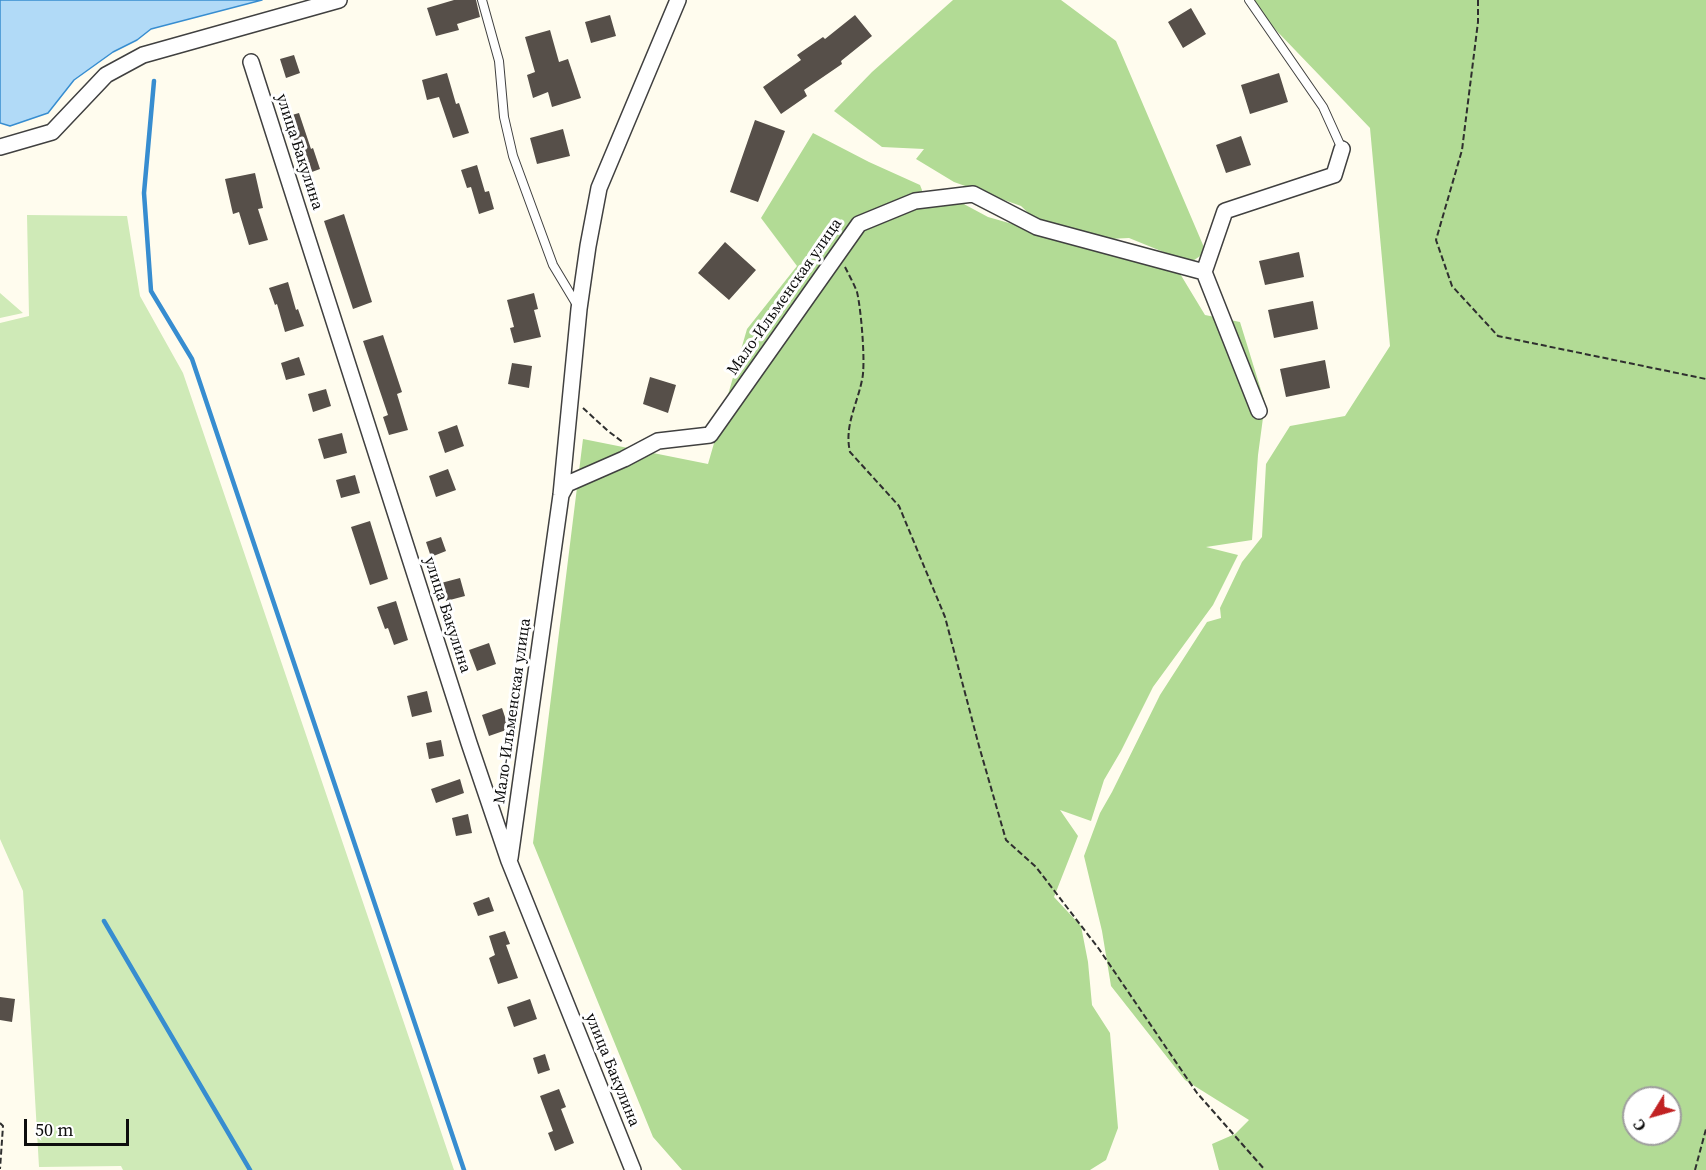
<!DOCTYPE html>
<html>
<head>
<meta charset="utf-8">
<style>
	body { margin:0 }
	#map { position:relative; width:1706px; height:1170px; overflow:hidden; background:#fffcee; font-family:"Source Serif 4",serif }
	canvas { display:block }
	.north { position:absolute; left:1622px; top:1086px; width:60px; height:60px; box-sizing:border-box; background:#fff; border:2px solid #9e9e9e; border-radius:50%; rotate:233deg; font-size:16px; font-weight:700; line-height:24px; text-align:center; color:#0d0d0d }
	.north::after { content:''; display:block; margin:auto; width:21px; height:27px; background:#c12223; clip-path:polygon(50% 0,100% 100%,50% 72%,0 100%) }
	.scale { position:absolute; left:24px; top:1119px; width:105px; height:27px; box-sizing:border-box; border:3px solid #0d0d0d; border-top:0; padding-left:8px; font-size:18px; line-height:21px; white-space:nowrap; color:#0d0d0d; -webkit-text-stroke:4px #fff; paint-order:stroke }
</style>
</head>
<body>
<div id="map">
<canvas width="1706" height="1170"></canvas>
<div class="north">С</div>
<div class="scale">50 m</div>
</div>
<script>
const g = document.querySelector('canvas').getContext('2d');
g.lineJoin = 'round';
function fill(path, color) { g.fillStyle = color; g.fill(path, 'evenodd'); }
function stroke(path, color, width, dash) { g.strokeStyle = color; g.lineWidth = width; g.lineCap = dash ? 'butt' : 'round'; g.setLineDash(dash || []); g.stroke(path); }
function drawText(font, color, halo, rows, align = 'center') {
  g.font = font + ' "Source Serif 4",serif'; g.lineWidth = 6; g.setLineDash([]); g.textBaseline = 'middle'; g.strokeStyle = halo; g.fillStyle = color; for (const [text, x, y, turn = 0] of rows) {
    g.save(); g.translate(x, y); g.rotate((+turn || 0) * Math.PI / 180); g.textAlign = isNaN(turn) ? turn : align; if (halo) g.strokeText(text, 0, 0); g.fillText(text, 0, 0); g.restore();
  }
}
const green = new Path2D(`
	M 27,215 L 127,216 L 140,296 L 183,373 L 454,1170 L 123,1170 L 121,1166 L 39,1167 L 23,891 L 0,839 L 0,323 L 29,316 Z
	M 0,293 L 23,313 L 0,318 Z`);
const forest = new Path2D(`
	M 953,0 L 1061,0 L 1116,41 L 1206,252 L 1184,267 L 1166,253 L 1129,238 L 1068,241 L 1179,272 L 1205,315 L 1240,322 L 1265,403 L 1258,455 L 1252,540 L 1206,547 L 1238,555 L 1213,605 L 1153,687 L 1121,751 L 1104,780 L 1091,821 L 1060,810 L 1078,836 L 1054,897 L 1081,926 L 1088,962 L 1092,1005 L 1110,1033 L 1118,1128 L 1106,1160 L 1090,1170 L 682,1170 L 653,1137 L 533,843 L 583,439 L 708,464 L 747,329 L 797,266 L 761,218 L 813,133 L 869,162 L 920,185 L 927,203 L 947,195 L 988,217 L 1051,235 L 1021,206 L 954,182 L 916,159 L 924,149 L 882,147 L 834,111 L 872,72 Z
	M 1247,0 L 1706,0 L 1706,1170 L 1219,1170 L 1212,1144 L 1235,1134 L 1249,1120 L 1185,1080 L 1111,986 L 1102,931 L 1084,856 L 1100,813 L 1112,792 L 1160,695 L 1207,622 L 1221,618 L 1220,608 L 1242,562 L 1262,537 L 1266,464 L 1290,426 L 1345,416 L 1390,346 L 1370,128 ZM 1634,1098 L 1670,1098 L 1670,1134 L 1634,1134 Z`);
const water = new Path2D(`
	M 0,0 L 262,0 L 151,29 L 137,40 L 113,52 L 74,80 L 48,113 L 10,126 L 0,123 Z`);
const stream = new Path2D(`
	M 154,81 L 144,193 L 151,291 L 192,359 L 464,1170
	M 104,921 L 250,1170`);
const building = new Path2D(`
	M 454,0 L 476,0 L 480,17 L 457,24 L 459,30 L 436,36 L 427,8 Z
	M 1191,8 L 1206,34 L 1183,48 L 1168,22 Z
	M 610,15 L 616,36 L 591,43 L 585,22 Z
	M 855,15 L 872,36 L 841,61 L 842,64 L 804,90 L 807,96 L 781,114 L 763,87 L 801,60 L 797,55 L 823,37 L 825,39 Z
	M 550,30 L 559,62 L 568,59 L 581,98 L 552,107 L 548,92 L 533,98 L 527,75 L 535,72 L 525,37 Z
	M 294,55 L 300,73 L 286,78 L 280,59 Z
	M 447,73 L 456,104 L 459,103 L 469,133 L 453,138 L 439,97 L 427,100 L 422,80 Z
	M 1279,73 L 1288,102 L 1250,114 L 1241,85 Z
	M 299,113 L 311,149 L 313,148 L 320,169 L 301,176 L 293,155 L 297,154 L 285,117 Z
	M 755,120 L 785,131 L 758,202 L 730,192 Z
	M 563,129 L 570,156 L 537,164 L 530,138 Z
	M 1241,136 L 1251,165 L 1226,173 L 1216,145 Z
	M 477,165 L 485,192 L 489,191 L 494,209 L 479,214 L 471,187 L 467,188 L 461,170 Z
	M 255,173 L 263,208 L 258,209 L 268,240 L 249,245 L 239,212 L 233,214 L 225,179 Z
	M 344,214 L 372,302 L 353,309 L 324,221 Z
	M 725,242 L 756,270 L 729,300 L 698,273 Z
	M 1299,252 L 1304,277 L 1265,285 L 1259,261 Z
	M 288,282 L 296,310 L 298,309 L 304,326 L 285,332 L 277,304 L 275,305 L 269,288 Z
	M 534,293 L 538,309 L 534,310 L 541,337 L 514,343 L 510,328 L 514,327 L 507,300 Z
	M 1313,301 L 1318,329 L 1274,338 L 1268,310 Z
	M 383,335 L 402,392 L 397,394 L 408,430 L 389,435 L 383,417 L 388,415 L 363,341 Z
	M 299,357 L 305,375 L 286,380 L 281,363 Z
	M 1325,360 L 1330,388 L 1286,397 L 1280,369 Z
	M 512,363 L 532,366 L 529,388 L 508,384 Z
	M 650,377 L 676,385 L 668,413 L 643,404 Z
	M 326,389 L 331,406 L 313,412 L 308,394 Z
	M 457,425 L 464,446 L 445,453 L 438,432 Z
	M 342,433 L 347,453 L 324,459 L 318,439 Z
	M 448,469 L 456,490 L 436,497 L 429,476 Z
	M 355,475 L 360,493 L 341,498 L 336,480 Z
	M 370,521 L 388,579 L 370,585 L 351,527 Z
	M 441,537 L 446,551 L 431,557 L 426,542 Z
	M 460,578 L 465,596 L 446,601 L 441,583 Z
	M 396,601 L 408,640 L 394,645 L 388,628 L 385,629 L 377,607 Z
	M 489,643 L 496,664 L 477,671 L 469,650 Z
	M 427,691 L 432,712 L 412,717 L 407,696 Z
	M 502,708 L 509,729 L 489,736 L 482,715 Z
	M 441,740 L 444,756 L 429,759 L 426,743 Z
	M 460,779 L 464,793 L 436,803 L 431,789 Z
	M 468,814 L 472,833 L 456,836 L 452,818 Z
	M 489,897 L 494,911 L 478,916 L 473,903 Z
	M 505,931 L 510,944 L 506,945 L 518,978 L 498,984 L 489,958 L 495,955 L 489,936 Z
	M 0,997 L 15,999 L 12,1022 L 0,1020 Z
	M 530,999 L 537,1019 L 514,1027 L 507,1007 Z
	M 545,1054 L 550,1070 L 538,1074 L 533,1058 Z
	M 559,1089 L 566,1107 L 561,1109 L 574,1143 L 555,1151 L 548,1133 L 553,1131 L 540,1096 Z`);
const path = new Path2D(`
	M 1478,0 L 1478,22 L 1462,150 L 1436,240 L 1452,286 L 1498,336 L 1706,379
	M 845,267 C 849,275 854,284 857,292 C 861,308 866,365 862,380 C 857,405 844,426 850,452 L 899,506 L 945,617 L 979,746 L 1006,840 L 1036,867 L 1099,949 L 1197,1093 L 1265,1170
	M 583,408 L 608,431 L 624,443
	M 0,1123 L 3,1126 L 0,1169
	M 1695,1170 L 1706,1129`);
const service = new Path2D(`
	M 482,0 L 499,61 L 504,117 L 513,156 L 553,265 L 577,305
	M 1249,0 L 1323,107 L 1342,149`);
const minor = new Path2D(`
	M 251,62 L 469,743 L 509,861 L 633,1170
	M 0,147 L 52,132 L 106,75 L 143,55 L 339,0
	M 1204,272 L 1259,411
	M 561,495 L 567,484 L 624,459 L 658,441 L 710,435 L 859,224 L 915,201 L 973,194 L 1037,227 L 1204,272 L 1225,211 L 1334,175 L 1342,149
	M 510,858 L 561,495 L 579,309 L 588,246 L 599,188 L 678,0`);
const streetNames = [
	["улица Бакулина",299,152,72],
	["Мало-Ильменская улица",785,297,-55],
	["улица Бакулина",447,615,72],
	["Мало-Ильменская улица",513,711,-82],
	["улица Бакулина",612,1070,68]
];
fill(green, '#cfeab7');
fill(forest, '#b2db95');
fill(water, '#b1daf7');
stroke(water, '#378dd0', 1.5);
stroke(stream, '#378dd0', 4.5);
fill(building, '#564f49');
stroke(service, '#404040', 10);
stroke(minor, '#404040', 18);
stroke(path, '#2f2f2f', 2, [6, 3]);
stroke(service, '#fff', 8);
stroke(minor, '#fff', 15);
drawText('16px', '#0d0d0d', '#fff', streetNames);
</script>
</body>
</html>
